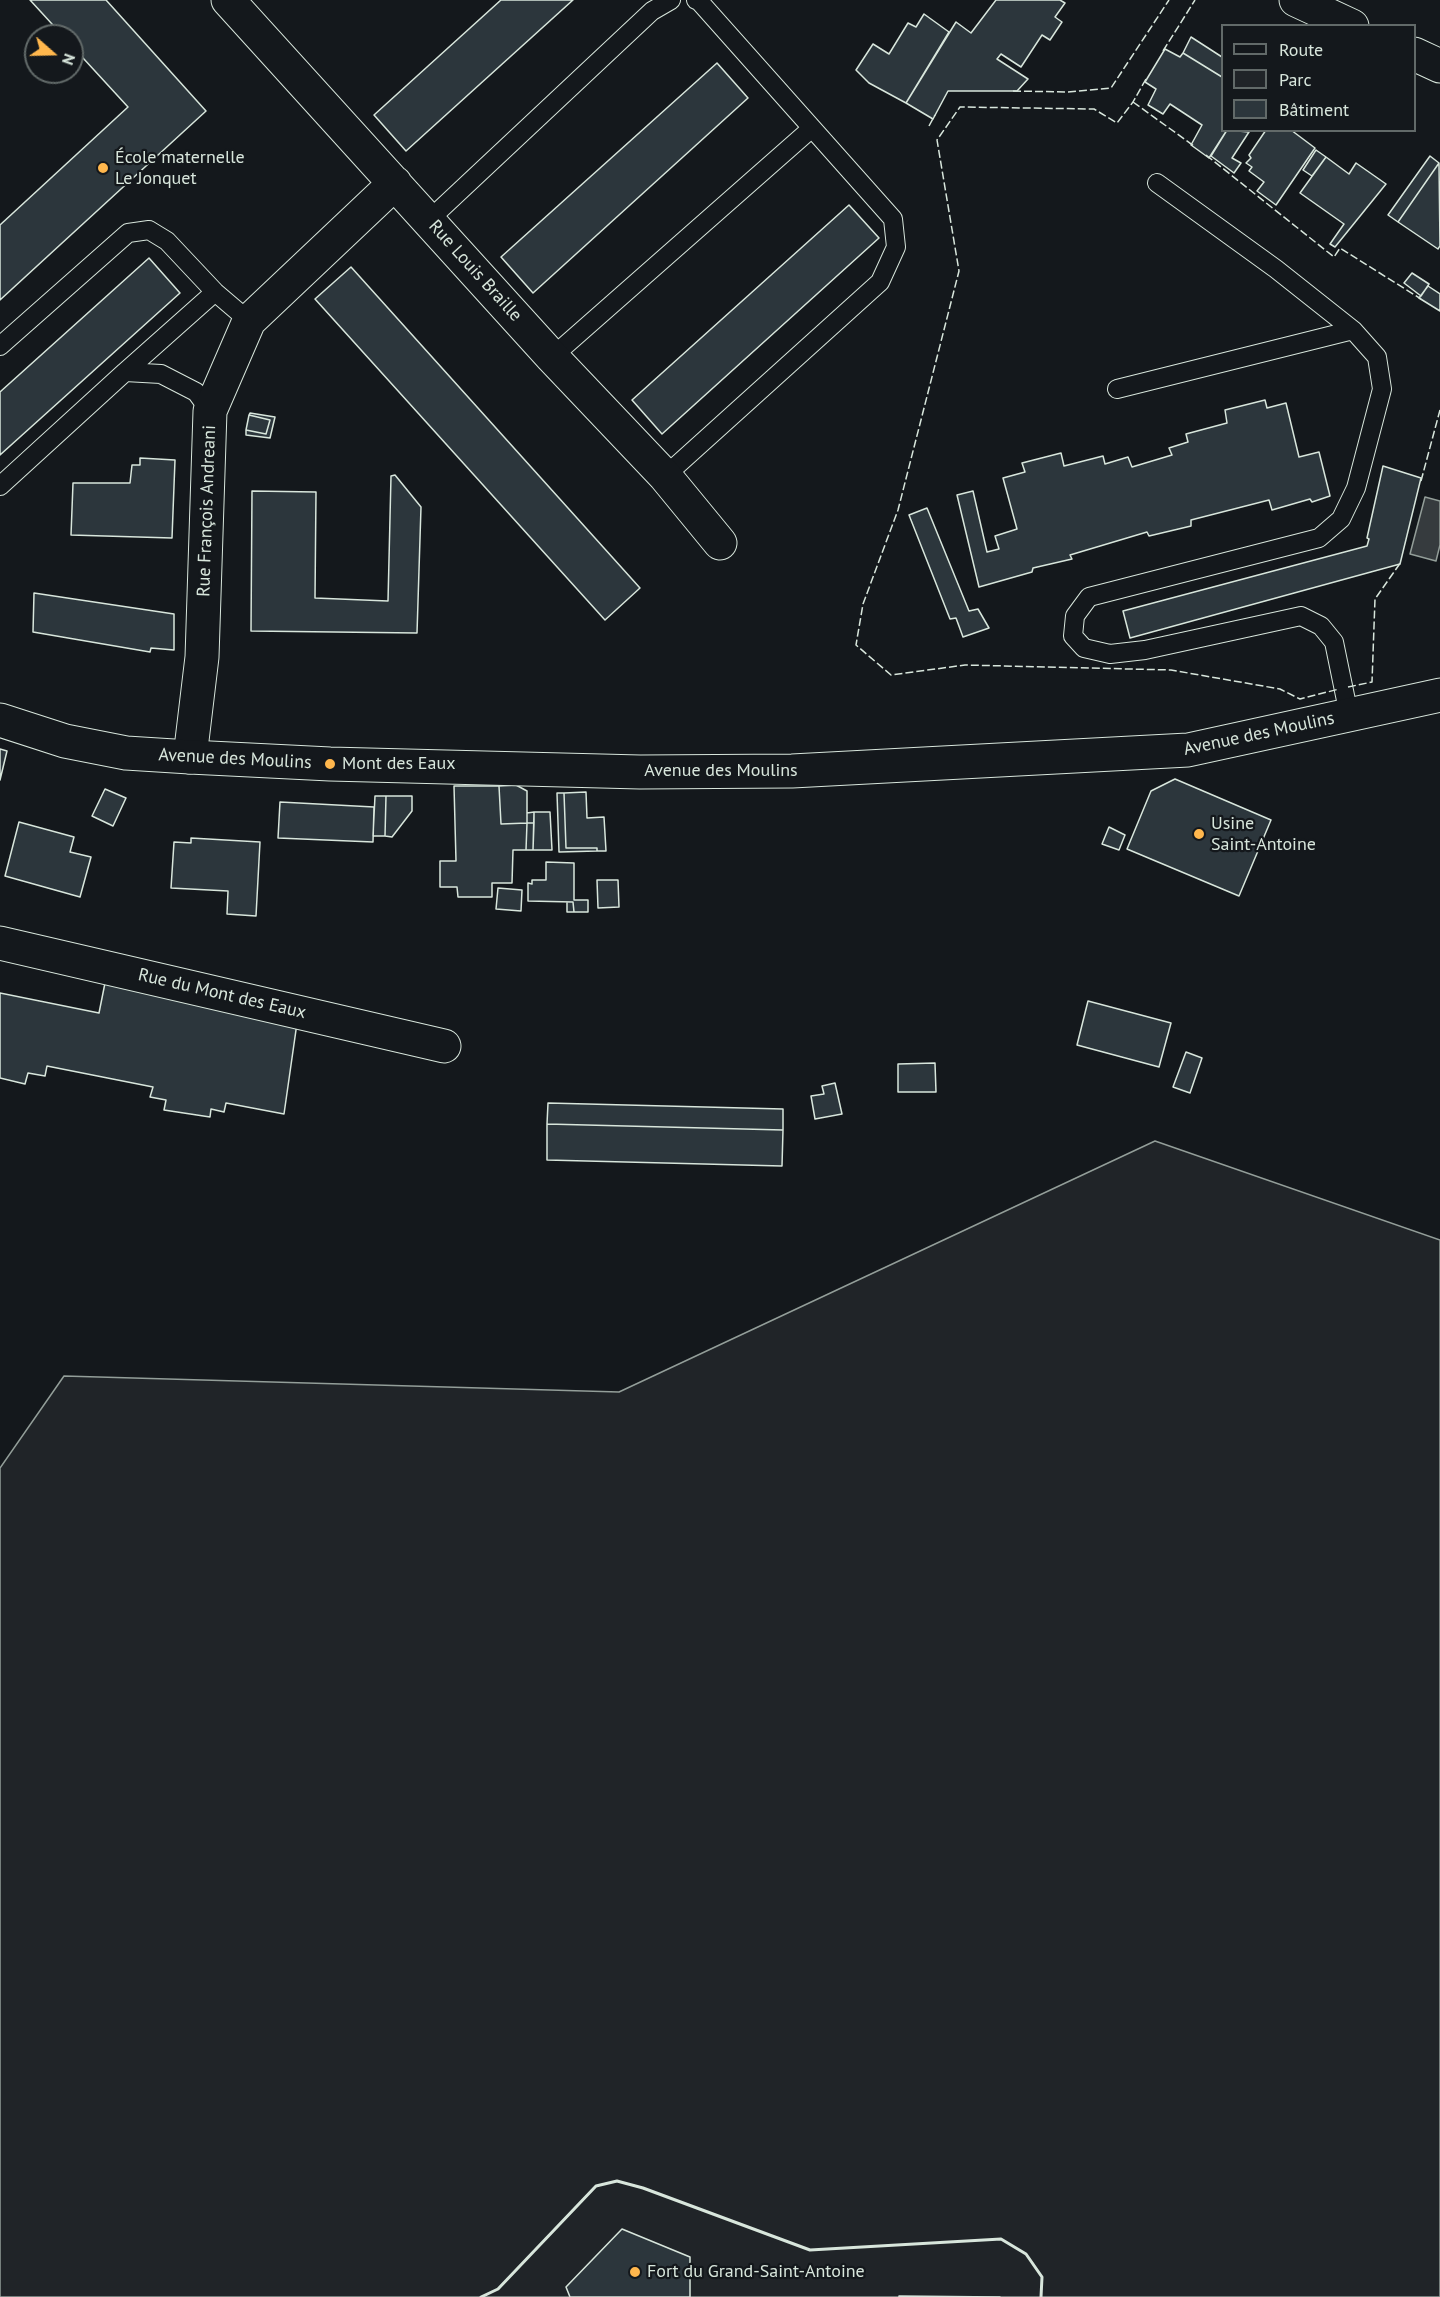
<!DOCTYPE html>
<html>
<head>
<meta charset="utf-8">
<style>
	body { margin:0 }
	#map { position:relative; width:1440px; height:2297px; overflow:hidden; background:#14181c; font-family:"PT Sans",sans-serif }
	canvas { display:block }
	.legend { position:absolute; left:1221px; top:24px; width:195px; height:108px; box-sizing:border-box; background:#14181c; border:2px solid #626a69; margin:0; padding:8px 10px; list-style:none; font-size:18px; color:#d8e6dc }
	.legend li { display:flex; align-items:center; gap:12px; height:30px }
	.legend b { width:30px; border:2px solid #626a69 }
	.north { position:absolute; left:24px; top:24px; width:60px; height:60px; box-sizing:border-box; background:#14181c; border:2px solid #626a69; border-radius:50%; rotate:110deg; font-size:16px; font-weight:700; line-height:24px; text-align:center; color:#d8e6dc }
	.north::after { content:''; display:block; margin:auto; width:21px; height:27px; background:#ffb74d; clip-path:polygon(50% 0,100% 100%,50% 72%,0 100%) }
</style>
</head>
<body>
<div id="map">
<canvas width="1440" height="2297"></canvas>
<ul class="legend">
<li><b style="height:8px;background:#14181c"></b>Route</li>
<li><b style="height:16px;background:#202428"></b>Parc</li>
<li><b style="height:16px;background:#2c363c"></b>Bâtiment</li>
</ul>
<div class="north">N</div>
</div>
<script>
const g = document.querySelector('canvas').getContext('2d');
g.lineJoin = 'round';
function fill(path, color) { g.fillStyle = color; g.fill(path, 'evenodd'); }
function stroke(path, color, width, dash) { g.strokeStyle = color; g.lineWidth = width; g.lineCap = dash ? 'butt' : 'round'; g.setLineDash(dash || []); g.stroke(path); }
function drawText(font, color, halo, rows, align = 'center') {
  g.font = font + ' "PT Sans",sans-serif'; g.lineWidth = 4.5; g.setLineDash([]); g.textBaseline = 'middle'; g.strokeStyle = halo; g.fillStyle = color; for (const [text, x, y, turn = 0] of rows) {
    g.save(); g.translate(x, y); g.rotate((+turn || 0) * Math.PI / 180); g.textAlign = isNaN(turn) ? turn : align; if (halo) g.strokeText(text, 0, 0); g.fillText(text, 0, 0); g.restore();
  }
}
const green = new Path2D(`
	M 1155,1141 L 1440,1240 L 1440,2297 L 0,2297 L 0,1468 L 64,1376 L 619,1392 Z`);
const water = new Path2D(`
	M 1425,497 L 1440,501 L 1440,545 L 1436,561 L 1410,554 Z`);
const building = new Path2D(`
	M 30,0 L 106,0 L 206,111 L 0,300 L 0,225 L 128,107 L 72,46 L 72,36 L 63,36 Z
	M 501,0 L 573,0 L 406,151 L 374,115 Z
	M 996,0 L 1060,0 L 1065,3 L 1055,17 L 1062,22 L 1050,40 L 1042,35 L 1021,67 L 1001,54 L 997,59 L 1028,79 L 1017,91 L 948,91 L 933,119 L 906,103 L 956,22 L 971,33 Z
	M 924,14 L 949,32 L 906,103 L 869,83 L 856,70 L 873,44 L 889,54 L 908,23 L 916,27 Z
	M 1191,37 L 1222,57 L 1222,77 L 1183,53 Z
	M 1165,49 L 1180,57 L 1183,53 L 1222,77 L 1222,130 L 1227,130 L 1209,158 L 1191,145 L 1202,125 L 1170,104 L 1163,114 L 1148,105 L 1156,89 L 1145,82 Z
	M 717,63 L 748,98 L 533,293 L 501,257 Z
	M 1227,130 L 1249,132 L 1232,158 L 1241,163 L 1234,173 L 1211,156 Z
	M 1266,130 L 1291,130 L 1315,148 L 1276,205 L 1257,191 L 1264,182 L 1249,171 L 1252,167 L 1246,163 L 1251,158 L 1249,155 Z
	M 1316,150 L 1326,157 L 1312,176 L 1303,170 Z
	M 1430,156 L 1439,163 L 1398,222 L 1388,215 Z
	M 1326,157 L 1349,174 L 1356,163 L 1386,184 L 1335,247 L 1330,244 L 1344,224 L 1300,193 Z
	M 1439,163 L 1440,246 L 1438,249 L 1398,222 Z
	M 849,205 L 879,238 L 662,434 L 632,400 Z
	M 149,258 L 180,293 L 0,455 L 0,392 Z
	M 351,267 L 640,588 L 605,620 L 315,299 Z
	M 1412,273 L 1429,284 L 1421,296 L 1404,283 Z
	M 1428,286 L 1440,294 L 1440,311 L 1419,298 Z
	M 1265,400 L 1267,408 L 1286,403 L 1299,457 L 1319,452 L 1330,496 L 1312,502 L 1310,499 L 1272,510 L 1269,500 L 1191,520 L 1191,526 L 1149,536 L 1147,532 L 1070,555 L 1072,559 L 1033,568 L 1032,572 L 979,587 L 957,495 L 973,491 L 987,552 L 999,549 L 995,536 L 1017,529 L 1003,478 L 1025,472 L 1022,463 L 1061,453 L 1064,466 L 1103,456 L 1105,464 L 1128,457 L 1132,467 L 1172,455 L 1169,448 L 1188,442 L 1186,434 L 1227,423 L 1225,410 Z
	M 250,413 L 275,417 L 270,438 L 246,435 L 246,430 L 266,434 L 270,420 L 249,415 Z
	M 249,415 L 270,420 L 266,434 L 246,430 Z
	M 140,458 L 175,460 L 172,538 L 71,535 L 73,483 L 130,483 L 132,465 L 140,465 Z
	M 1383,466 L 1421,478 L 1400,564 L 1130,638 L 1123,611 L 1367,546 L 1369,539 L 1367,538 Z
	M 395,475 L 421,507 L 417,633 L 251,631 L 252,491 L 316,492 L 315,598 L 388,601 L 391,476 Z
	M 927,508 L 969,611 L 978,609 L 989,628 L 963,637 L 956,618 L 950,619 L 909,515 Z
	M 34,593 L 174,614 L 174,650 L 151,648 L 150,652 L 33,632 Z
	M 0,749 L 7,751 L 0,780 Z
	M 1175,779 L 1271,820 L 1239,896 L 1127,849 L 1151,791 Z
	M 516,785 L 527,791 L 527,823 L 501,824 L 499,786 Z
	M 454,786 L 499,786 L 501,824 L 527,823 L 526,850 L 513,850 L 512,883 L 492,883 L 492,897 L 458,897 L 457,887 L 440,887 L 440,861 L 456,861 Z
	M 105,789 L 126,798 L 113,826 L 92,816 Z
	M 586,792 L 587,818 L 604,817 L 606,851 L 597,851 L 597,848 L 566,848 L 564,793 Z
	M 557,793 L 564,793 L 566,848 L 597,848 L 597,851 L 559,852 Z
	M 375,796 L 386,796 L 385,836 L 373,836 Z
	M 386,796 L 412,796 L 412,811 L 392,837 L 385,836 Z
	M 280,802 L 374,807 L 373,842 L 278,838 Z
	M 534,812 L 534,823 L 527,823 L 527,813 Z
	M 534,812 L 550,812 L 552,850 L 533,850 Z
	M 19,822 L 74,837 L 70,852 L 91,857 L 80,897 L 5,876 Z
	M 527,823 L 534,823 L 533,850 L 526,850 Z
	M 1109,827 L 1125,835 L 1119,850 L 1102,844 Z
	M 191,838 L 260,842 L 256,916 L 227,914 L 228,891 L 171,888 L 174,842 L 191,843 Z
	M 546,862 L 574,863 L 574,900 L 588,900 L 588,912 L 574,912 L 573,902 L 528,901 L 528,883 L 532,884 L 532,880 L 546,880 Z
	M 597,880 L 618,880 L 619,907 L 598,908 Z
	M 498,888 L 522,890 L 521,911 L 496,909 Z
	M 567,902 L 573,902 L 574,912 L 567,912 Z
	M 105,983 L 297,1023 L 284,1114 L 226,1103 L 224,1112 L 211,1109 L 210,1117 L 164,1110 L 166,1100 L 150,1097 L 153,1087 L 47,1066 L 45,1076 L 28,1073 L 25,1084 L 0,1078 L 0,993 L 99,1013 Z
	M 1088,1001 L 1171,1023 L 1159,1067 L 1077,1045 Z
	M 1186,1052 L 1202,1058 L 1190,1093 L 1173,1087 Z
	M 935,1063 L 936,1092 L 898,1092 L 898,1064 Z
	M 835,1083 L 842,1114 L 815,1119 L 811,1096 L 824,1094 L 822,1086 Z
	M 548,1103 L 783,1109 L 783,1130 L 547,1124 Z
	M 547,1124 L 783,1130 L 782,1166 L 547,1160 Z
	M 622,2229 L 690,2257 L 690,2297 L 570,2297 L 566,2287 Z
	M 899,2296 L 1000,2297 L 899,2297 Z`);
const service = new Path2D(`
	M 1157,183 L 1276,269 L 1353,330 L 1377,357 L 1382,389 L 1356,488 L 1341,519 L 1319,538 L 1089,597 L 1075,616 L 1073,636 L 1084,648 L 1110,654 L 1145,650 L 1301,616 L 1321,626 L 1334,642 L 1349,715
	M 429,220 L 652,11 L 671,0
	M 0,346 L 128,233 L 149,230 L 167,241 L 215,292 L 249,321
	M 552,357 L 812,128
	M 125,372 L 215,292
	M 1117,389 L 1353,330
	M 665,476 L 880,282 L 896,247 L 893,219 L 699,1 L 696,0
	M 0,486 L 125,372 L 161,374 L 196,392 L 210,411`);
const minor = new Path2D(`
	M 228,0 L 552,357 L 665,476 L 720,543
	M 190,757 L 202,657 L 210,411 L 249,321 L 395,183
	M 0,943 L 444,1046`);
const secondary = new Path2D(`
	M 1296,0 L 1352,26
	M 1414,54 L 1440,66`);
const primary = new Path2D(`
	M 0,720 L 65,741 L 126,753 L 190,757 L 330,764 L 640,772 L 792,771 L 1188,750 L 1440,695`);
const fence = new Path2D(`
	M 1163,51 L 1195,0
	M 1146,79 L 1133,102 L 1117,123 L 1094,109 L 960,107 L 937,140 L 959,271 L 898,510 L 863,604 L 856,645 L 891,675 L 965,665 L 1171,670 L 1280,689 L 1300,699 L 1339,689
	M 1013,91 L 1068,92 L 1111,88 L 1169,0
	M 1133,102 L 1194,146
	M 929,126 L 935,115
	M 1206,155 L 1334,257 L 1340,248 L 1421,299
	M 1421,481 L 1440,410
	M 1348,687 L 1372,682 L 1375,599 L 1401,562`);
const wall = new Path2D(`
	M 481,2297 L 498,2289 L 596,2186 L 617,2181 L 643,2188 L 810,2250 L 1001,2239 L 1026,2254 L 1042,2277 L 1041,2297`);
const markers = [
	[103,168,6,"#ffb74d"],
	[330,764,6,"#ffb74d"],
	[1199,834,6,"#ffb74d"],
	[635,2272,6,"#ffb74d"]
];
const poiNames = [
	["École maternelle",115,158],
	["Le Jonquet",115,179],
	["Mont des Eaux",342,764],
	["Usine",1211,824],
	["Saint-Antoine",1211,845],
	["Fort du Grand-Saint-Antoine",647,2272]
];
const streetNames = [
	["Rue Louis Braille",475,271,48],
	["Rue François Andreani",207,511,-88],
	["Avenue des Moulins",1259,734,-12],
	["Avenue des Moulins",235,759,3],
	["Avenue des Moulins",721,771],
	["Rue du Mont des Eaux",222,994,13]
];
fill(green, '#202428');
stroke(green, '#939e99', 1.5);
fill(water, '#363b3e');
stroke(water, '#939e99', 1.5);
fill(building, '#2c363c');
stroke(building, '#d8e6dc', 1.5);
stroke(service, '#d8e6dc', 20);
stroke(minor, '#d8e6dc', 35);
stroke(secondary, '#d8e6dc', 35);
stroke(primary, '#d8e6dc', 35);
stroke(service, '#14181c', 18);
stroke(minor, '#14181c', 33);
stroke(secondary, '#14181c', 33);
stroke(primary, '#14181c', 33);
stroke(fence, '#d8e6dc', 1.5, [8, 3]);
stroke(wall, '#d8e6dc', 3);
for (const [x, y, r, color] of markers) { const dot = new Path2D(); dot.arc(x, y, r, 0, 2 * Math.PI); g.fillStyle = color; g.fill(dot); stroke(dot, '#14181c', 2); }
drawText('18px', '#d8e6dc', '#14181c', poiNames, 'left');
drawText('18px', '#d8e6dc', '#14181c', streetNames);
</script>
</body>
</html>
